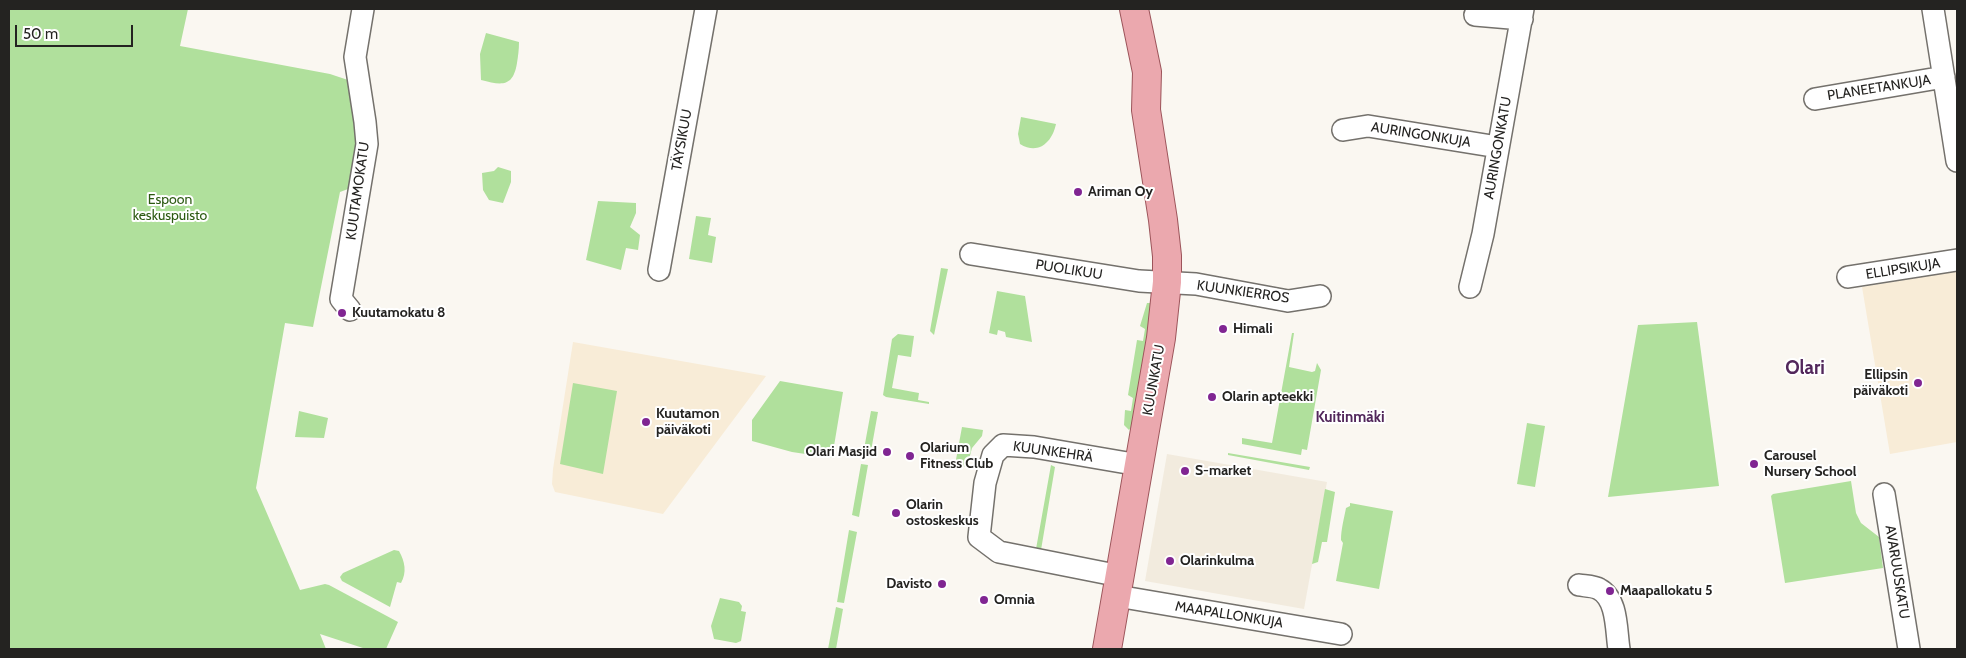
<!DOCTYPE html>
<html>
<head>
<meta charset="utf-8">
<style>
	body { margin:0 }
	#map { position:relative; width:1966px; height:658px; overflow:hidden; background:#faf7f1; font-family:Cabin,sans-serif }
	canvas { display:block }
	.frame { position:absolute; inset:0; border:10px solid #242321; pointer-events:none }
	.scale { position:absolute; left:15px; top:25px; width:118px; height:22px; box-sizing:border-box; border:2px solid #242321; border-top:0; padding-left:6px; font-size:15px; line-height:18px; white-space:nowrap; color:#242321; -webkit-text-stroke:4px #fff; paint-order:stroke }
</style>
</head>
<body>
<div id="map">
<canvas width="1966" height="658"></canvas>
<div class="frame"></div>
<div class="scale">50 m</div>
</div>
<script>
const g = document.querySelector('canvas').getContext('2d');
g.lineJoin = 'round';
function fill(path, color) { g.fillStyle = color; g.fill(path, 'evenodd'); }
function stroke(path, color, width, dash) { g.strokeStyle = color; g.lineWidth = width; g.lineCap = dash ? 'butt' : 'round'; g.setLineDash(dash || []); g.stroke(path); }
function drawText(font, color, halo, rows, align = 'center') {
  g.font = font + ' Cabin,sans-serif'; g.lineWidth = 4; g.setLineDash([]); g.textBaseline = 'middle'; g.strokeStyle = halo; g.fillStyle = color; for (const [text, x, y, turn = 0] of rows) {
    g.save(); g.translate(x, y); g.rotate((+turn || 0) * Math.PI / 180); g.textAlign = isNaN(turn) ? turn : align; if (halo) g.strokeText(text, 0, 0); g.fillText(text, 0, 0); g.restore();
  }
}
const built = new Path2D(`
	M 1167,454 L 1327,482 L 1304,609 L 1145,581 Z`);
const education = new Path2D(`
	M 1957,271 L 1957,442 L 1890,454 L 1862,287 Z
	M 573,342 L 766,376 L 663,514 L 555,492 L 552,484 L 553,469 Z`);
const green = new Path2D(`
	M 9,9 L 188,9 L 180,46 L 330,74 L 348,80 L 357,142 L 348,189 L 340,192 L 313,327 L 285,323 L 256,488 L 300,590 L 325,584 L 329,585 L 398,622 L 386,649 L 366,649 L 320,634 L 326,649 L 9,649 Z
	M 486,33 L 519,42 C 519,50 518,56 517,63 C 513,88 501,85 481,80 L 480,54 Z
	M 1021,117 L 1056,124 C 1052,143 1038,155 1020,144 L 1018,134 Z
	M 498,167 L 511,171 L 511,182 L 503,203 L 489,200 L 483,190 L 482,173 L 494,171 Z
	M 598,201 L 636,203 L 636,213 L 630,227 L 640,235 L 638,250 L 626,248 L 621,270 L 586,260 Z
	M 696,216 L 711,218 L 708,235 L 716,237 L 712,263 L 689,259 Z
	M 941,268 L 948,269 L 934,335 L 930,331 Z
	M 997,291 L 1025,296 L 1032,342 L 1006,337 L 1005,332 L 998,330 L 997,335 L 989,333 Z
	M 1147,303 L 1150,303 L 1153,307 L 1133,425 L 1129,430 L 1124,425 L 1125,410 L 1131,411 L 1133,398 L 1128,395 L 1137,340 L 1143,341 L 1145,329 L 1140,326 Z
	M 1697,322 L 1719,486 L 1608,497 L 1638,325 Z
	M 1292,333 L 1294,333 L 1289,367 L 1312,372 L 1315,371 L 1317,363 L 1321,370 L 1307,450 L 1302,449 L 1301,455 L 1242,444 L 1242,438 L 1272,443 Z
	M 898,334 L 914,336 L 911,357 L 898,355 L 892,388 L 919,393 L 918,400 L 929,402 L 929,404 L 886,397 L 883,395 L 892,339 Z
	M 780,381 L 843,392 L 832,458 L 792,452 L 752,441 L 752,420 Z
	M 573,383 L 617,391 L 603,474 L 560,464 Z
	M 299,411 L 328,418 L 324,438 L 295,437 Z
	M 871,411 L 878,412 L 871,451 L 864,449 Z
	M 1527,423 L 1545,426 L 1535,487 L 1517,484 Z
	M 962,427 L 983,430 L 982,436 L 972,448 L 967,467 L 955,465 Z
	M 1228,453 L 1310,467 L 1309,470 L 1228,455 Z
	M 861,464 L 868,465 L 859,517 L 852,515 Z
	M 1051,465 L 1055,467 L 1041,550 L 1036,549 Z
	M 1851,481 L 1856,513 L 1861,523 L 1879,537 L 1883,568 L 1785,583 L 1771,496 L 1773,494 Z
	M 1325,489 L 1335,492 L 1327,542 L 1322,542 L 1318,562 L 1312,564 Z
	M 1350,503 L 1393,511 L 1379,589 L 1336,581 L 1343,543 L 1341,540 C 1341,529 1344,519 1346,508 L 1350,506 Z
	M 849,530 L 857,532 L 844,603 L 837,602 Z
	M 394,550 L 399,551 C 405,562 407,572 401,583 L 397,582 L 390,607 L 342,581 L 340,577 L 343,573 Z
	M 720,598 L 739,602 L 742,606 L 741,611 L 746,612 L 741,641 L 736,643 L 714,639 L 711,626 Z
	M 836,607 L 843,609 L 836,649 L 828,649 Z`);
const minor = new Path2D(`
	M 1933,9 L 1957,161
	M 1475,15 L 1522,19
	M 1815,99 L 1944,77
	M 1343,130 L 1368,126 L 1498,147
	M 971,254 L 1139,281 L 1196,284 L 1288,301 L 1320,296
	M 659,270 L 706,9
	M 1848,277 L 1957,260
	M 1470,287 L 1483,234 L 1523,9
	M 350,310 L 341,299 L 367,144 L 365,122 L 355,57 L 363,9
	M 1884,494 L 1909,649
	M 1120,576 L 999,552 L 979,537 L 985,483 L 993,455 L 1003,445 L 1034,447 L 1139,465
	M 1579,585 C 1585,586 1594,586 1599,589 C 1618,599 1616,631 1619,649
	M 1117,596 L 1341,634`);
const major = new Path2D(`
	M 1107,649 L 1161,338 L 1167,282 L 1167,256 L 1163,220 L 1146,110 L 1147,72 L 1134,9`);
const markers = [
	[1078,192,5,"#802592"],
	[342,313,5,"#802592"],
	[1223,329,5,"#802592"],
	[1918,383,5,"#802592"],
	[1212,397,5,"#802592"],
	[646,422,5,"#802592"],
	[887,452,5,"#802592"],
	[910,456,5,"#802592"],
	[1754,464,5,"#802592"],
	[1185,471,5,"#802592"],
	[896,513,5,"#802592"],
	[1170,561,5,"#802592"],
	[942,584,5,"#802592"],
	[1610,591,5,"#802592"],
	[984,600,5,"#802592"]
];
const streetNames = [
	["PLANEETANKUJA",1879,88,-9],
	["AURINGONKUJA",1421,135,9],
	["TÄYSIKUU",682,140,-80],
	["AURINGONKATU",1498,148,-80],
	["KUUTAMOKATU",358,191,-82],
	["ELLIPSIKUJA",1903,269,-9],
	["PUOLIKUU",1069,270,9],
	["KUUNKIERROS",1243,292,8],
	["KUUNKATU",1154,380,-80],
	["KUUNKEHRÄ",1053,452,8],
	["AVARUUSKATU",1897,572,81],
	["MAAPALLONKUJA",1229,615,9]
];
const poiNames = [
	["Ariman Oy",1088,192],
	["Kuutamokatu 8",352,313],
	["Himali",1233,329],
	["Ellipsin",1908,375,"right"],
	["päiväkoti",1908,391,"right"],
	["Olarin apteekki",1222,397],
	["Kuutamon",656,414],
	["päiväkoti",656,430],
	["Olarium",920,448],
	["Fitness Club",920,464],
	["Olari Masjid",877,452,"right"],
	["Carousel",1764,456],
	["Nursery School",1764,472],
	["S-market",1195,471],
	["Olarin",906,505],
	["ostoskeskus",906,521],
	["Olarinkulma",1180,561],
	["Davisto",932,584,"right"],
	["Maapallokatu 5",1620,591],
	["Omnia",994,600]
];
const parkNames = [
	["Espoon",170,200],
	["keskuspuisto",170,216]
];
const neighbourhoodNames = [
	["Kuitinmäki",1350,418]
];
const districtNames = [
	["Olari",1805,368]
];
fill(built, '#f2ebde');
fill(education, '#f8ecd7');
fill(green, '#b0e09c');
stroke(minor, '#74716c', 24);
stroke(major, '#9c545a', 30);
stroke(minor, '#fff', 21);
stroke(major, '#eba8ae', 28);
for (const [x, y, r, color] of markers) { const dot = new Path2D(); dot.arc(x, y, r, 0, 2 * Math.PI); g.fillStyle = color; g.fill(dot); stroke(dot, '#fff', 2); }
drawText('14px', '#242321', '#fff', streetNames);
drawText('bold 14px', '#242321', '#fff', poiNames, 'left');
drawText('14px', '#2c5a11', '#fff', parkNames);
drawText('bold 15px', '#52275b', '#fff', neighbourhoodNames);
drawText('bold 19px', '#52275b', '#fff', districtNames);
</script>
</body>
</html>
